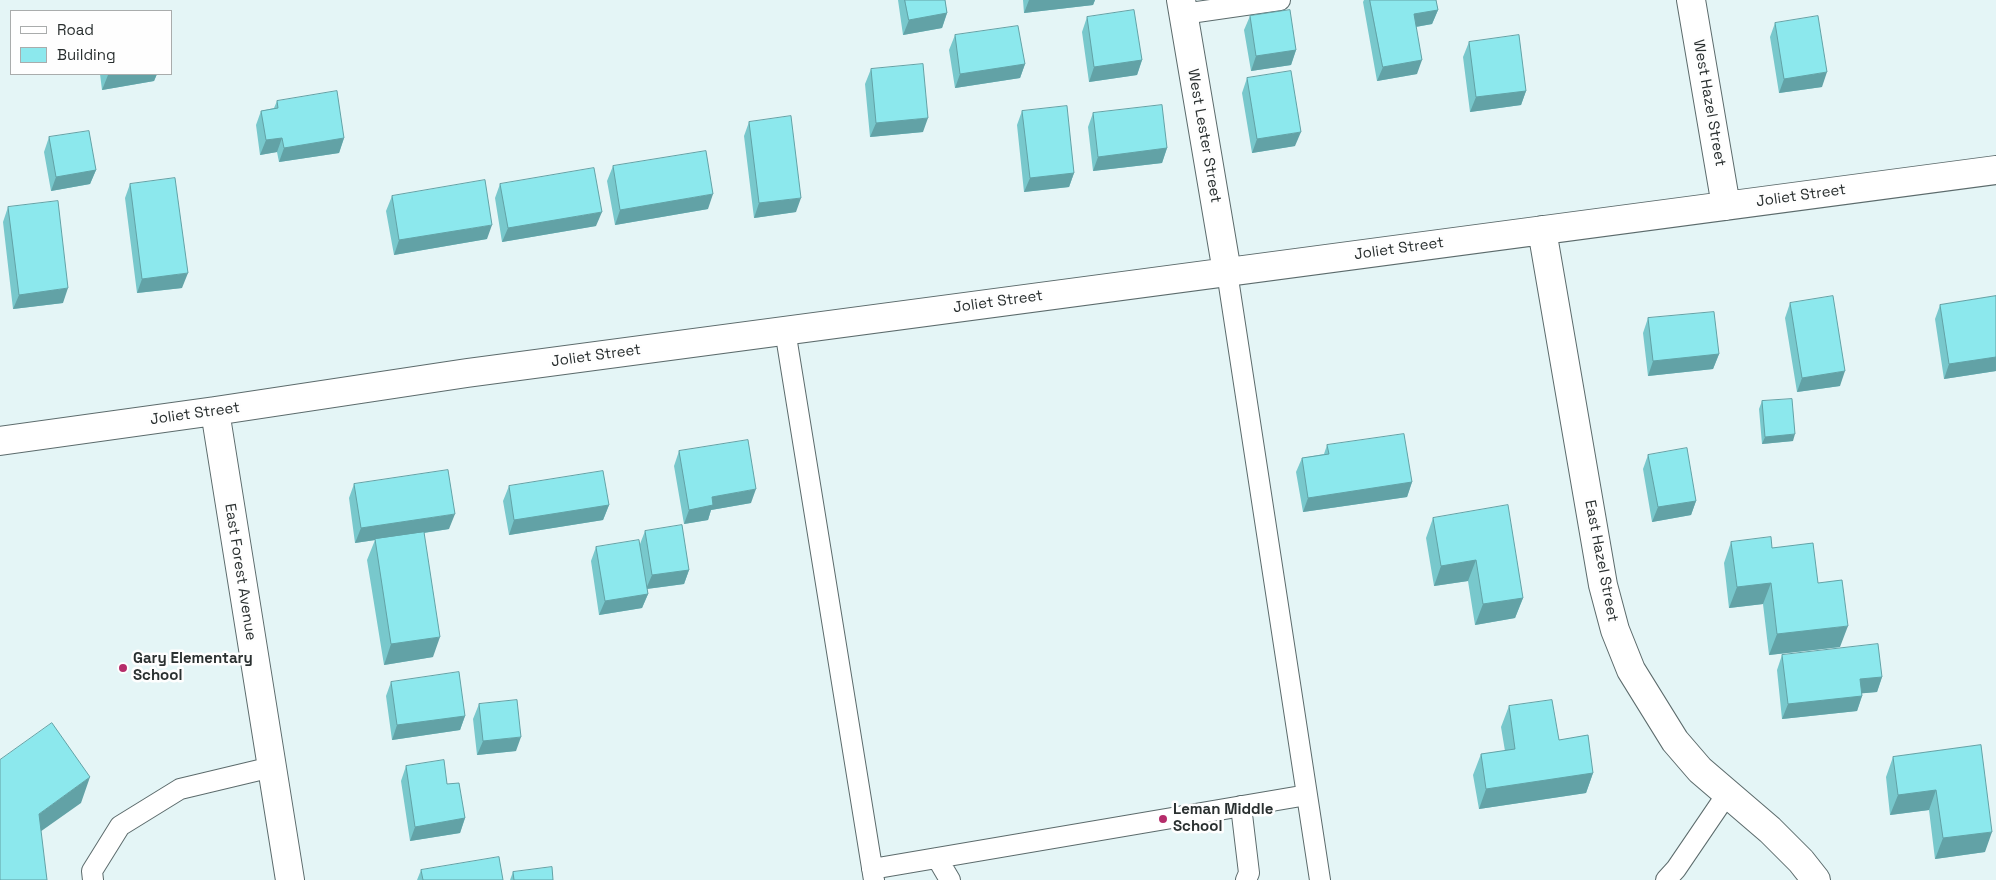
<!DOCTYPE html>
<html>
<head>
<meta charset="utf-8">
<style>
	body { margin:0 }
	#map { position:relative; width:1996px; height:880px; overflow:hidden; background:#e4f5f6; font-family:"Space Grotesk",sans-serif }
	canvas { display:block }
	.legend { position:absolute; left:10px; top:10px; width:162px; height:65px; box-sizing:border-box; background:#fefefe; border:1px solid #a9acac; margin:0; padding:6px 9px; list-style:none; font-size:15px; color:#2a3030 }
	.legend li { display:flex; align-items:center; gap:10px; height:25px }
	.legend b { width:25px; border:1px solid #a9acac }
</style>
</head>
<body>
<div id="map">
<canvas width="1996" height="880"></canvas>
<ul class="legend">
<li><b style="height:6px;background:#fff"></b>Road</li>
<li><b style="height:14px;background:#8ce8ed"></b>Building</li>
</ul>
</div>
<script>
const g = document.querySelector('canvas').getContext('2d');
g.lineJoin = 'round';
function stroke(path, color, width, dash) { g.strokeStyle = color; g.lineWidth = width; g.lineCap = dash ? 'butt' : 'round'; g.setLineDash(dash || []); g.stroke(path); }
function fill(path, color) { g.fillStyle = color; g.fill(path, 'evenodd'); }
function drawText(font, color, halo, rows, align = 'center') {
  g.font = font + ' "Space Grotesk",sans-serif'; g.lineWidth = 5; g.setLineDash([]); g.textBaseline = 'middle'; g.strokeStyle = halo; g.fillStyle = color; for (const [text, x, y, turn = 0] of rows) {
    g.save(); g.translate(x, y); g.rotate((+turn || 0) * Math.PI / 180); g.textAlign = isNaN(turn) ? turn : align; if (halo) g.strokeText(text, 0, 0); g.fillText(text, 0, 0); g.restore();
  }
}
const service = new Path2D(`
	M 1183,14 L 1280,0
	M 1227,272 L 1320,880
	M 785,330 L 874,880
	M 1241,806 L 1249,873 L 1246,880
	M 937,858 L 950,880
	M 872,869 L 1307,795
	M 93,880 L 92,871 L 120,826 L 180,789 L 272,767
	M 1666,880 L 1676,869 L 1727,794`);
const minor = new Path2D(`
	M 1181,0 L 1227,272
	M 1691,0 L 1726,206
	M 1542,230 L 1603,585 L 1615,630 L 1631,670 L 1675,741 L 1700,770 L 1770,830 L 1801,861 L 1816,880
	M 215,411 L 290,880
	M 0,441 L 215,411 L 467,373 L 1996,170`);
const wall = new Path2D(`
	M 898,0 L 945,0 L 947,13 L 942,28 L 903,35 Z
	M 1023,0 L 1095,0 L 1093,5 L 1024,13 Z
	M 1364,0 L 1436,0 L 1438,10 L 1432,24 L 1416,27 L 1417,74 L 1377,81 L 1363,2 Z
	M 1250,16 L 1296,50 L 1291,65 L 1251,71 L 1244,30 Z
	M 1087,17 L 1142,60 L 1137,75 L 1089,82 L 1082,32 Z
	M 1775,23 L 1822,87 L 1779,93 L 1770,37 Z
	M 955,35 L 1025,64 L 1020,78 L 955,88 L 949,50 Z
	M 1469,42 L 1526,91 L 1521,105 L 1470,112 L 1463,57 Z
	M 871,69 L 923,132 L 870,137 L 865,84 Z
	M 100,74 L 157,74 L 154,81 L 102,90 Z
	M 1247,78 L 1295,146 L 1252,153 L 1242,93 Z
	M 277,101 L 344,138 L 339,153 L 279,162 L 277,152 L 260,155 L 256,125 L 261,111 L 274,108 Z
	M 1022,111 L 1074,173 L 1069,187 L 1024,192 L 1017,125 Z
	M 1093,113 L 1167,148 L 1162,163 L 1093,171 L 1088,127 Z
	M 749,122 L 796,212 L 754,218 L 744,136 Z
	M 49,137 L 96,170 L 90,184 L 51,191 L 44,152 Z
	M 613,166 L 708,209 L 615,225 L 607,181 Z
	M 130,184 L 182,288 L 137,293 L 125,198 Z
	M 500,184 L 596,226 L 502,242 L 495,198 Z
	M 392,196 L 487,239 L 394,255 L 386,211 Z
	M 8,207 L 63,303 L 13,309 L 3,222 Z
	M 1996,296 L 1996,371 L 1944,379 L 1935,319 L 1940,305 Z
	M 1790,303 L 1840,386 L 1797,392 L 1785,318 Z
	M 1648,318 L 1719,354 L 1713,369 L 1648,376 L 1643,333 Z
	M 1762,401 L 1793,441 L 1762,444 L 1759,409 Z
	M 1327,445 L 1412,482 L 1407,497 L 1303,512 L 1296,472 L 1302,458 L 1324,454 Z
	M 679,451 L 751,503 L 711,510 L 708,520 L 684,524 L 674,466 Z
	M 1648,455 L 1696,501 L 1691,515 L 1652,522 L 1643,469 Z
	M 354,484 L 449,529 L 424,533 L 433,657 L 384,665 L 367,560 L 375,540 L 355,543 L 349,498 Z
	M 509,486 L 609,505 L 603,520 L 509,535 L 503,501 Z
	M 1433,518 L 1523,598 L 1515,618 L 1475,625 L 1468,581 L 1434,586 L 1426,538 Z
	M 645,531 L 689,570 L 684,584 L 647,589 L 648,594 L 642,608 L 599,615 L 591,561 L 596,547 L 640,544 Z
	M 1731,542 L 1772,548 L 1818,583 L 1840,647 L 1769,655 L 1763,604 L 1729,608 L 1724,563 Z
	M 1782,655 L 1882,677 L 1877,692 L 1862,693 L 1862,696 L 1857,711 L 1782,719 L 1777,670 Z
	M 391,682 L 465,716 L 460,730 L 392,740 L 386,696 Z
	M 479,704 L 516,751 L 477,755 L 473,719 Z
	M 1509,706 L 1559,740 L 1593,773 L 1586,793 L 1479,809 L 1473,775 L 1481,754 L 1505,751 L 1501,727 Z
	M 1981,745 L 1985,852 L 1935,859 L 1929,810 L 1890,815 L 1886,777 L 1893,757 Z
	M 406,766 L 447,784 L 465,818 L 460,833 L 410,841 L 401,781 Z
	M 421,870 L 503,880 L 417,880 Z
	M 513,872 L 553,880 L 510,880 Z`);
const shadedWall = new Path2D(`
	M 1029,0 L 1095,0 L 1093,5 L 1024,13 Z
	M 1438,10 L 1432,24 L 1409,28 L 1414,14 Z
	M 947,13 L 942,28 L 903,35 L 909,20 Z
	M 1296,50 L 1291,65 L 1251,71 L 1256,56 Z
	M 1142,60 L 1137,75 L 1089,82 L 1094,67 Z
	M 1422,60 L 1417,74 L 1377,81 L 1383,67 Z
	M 1025,64 L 1020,78 L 955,88 L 960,74 Z
	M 1827,72 L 1822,87 L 1779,93 L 1784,79 Z
	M 116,74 L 157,74 L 154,81 L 102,90 L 108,75 Z
	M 1526,91 L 1521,105 L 1470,112 L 1476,97 Z
	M 928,118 L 923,132 L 870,137 L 876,123 Z
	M 1301,132 L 1295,146 L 1252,153 L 1257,139 Z
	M 282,138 L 277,152 L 260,155 L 266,140 Z
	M 344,138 L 339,153 L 279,162 L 284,148 Z
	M 1167,148 L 1162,163 L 1093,171 L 1098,157 Z
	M 96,170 L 90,184 L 51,191 L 56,177 Z
	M 1074,173 L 1069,187 L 1024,192 L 1030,178 Z
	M 713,194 L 708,209 L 615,225 L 620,210 Z
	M 801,198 L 796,212 L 754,218 L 759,203 Z
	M 602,212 L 596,226 L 502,242 L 508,228 Z
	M 492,225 L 487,239 L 394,255 L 399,240 Z
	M 188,273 L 182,288 L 137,293 L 142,279 Z
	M 68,288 L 63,303 L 13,309 L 19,295 Z
	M 1719,354 L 1713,369 L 1648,376 L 1653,361 Z
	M 1996,357 L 1996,371 L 1944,379 L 1949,364 Z
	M 1845,371 L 1840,386 L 1797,392 L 1802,378 Z
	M 1795,434 L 1793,441 L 1762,444 L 1765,437 Z
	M 1412,482 L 1407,497 L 1303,512 L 1308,498 Z
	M 756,489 L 751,503 L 711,510 L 708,520 L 684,524 L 689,510 L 712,497 Z
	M 1696,501 L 1691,515 L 1652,522 L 1658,507 Z
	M 609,505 L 603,520 L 509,535 L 514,520 Z
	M 455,514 L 449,529 L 355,543 L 361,528 Z
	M 1476,560 L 1468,581 L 1434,586 L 1441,566 Z
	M 689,570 L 684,584 L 646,589 L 652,575 Z
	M 1771,583 L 1763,604 L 1729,608 L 1737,587 Z
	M 648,594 L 642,608 L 599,615 L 605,601 Z
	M 1523,598 L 1515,618 L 1475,625 L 1483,604 Z
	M 1848,626 L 1840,647 L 1769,655 L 1777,634 Z
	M 440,637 L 433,657 L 384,665 L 391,644 Z
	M 1882,677 L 1877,692 L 1855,694 L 1860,679 Z
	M 1862,696 L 1857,711 L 1782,719 L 1788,704 Z
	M 465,716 L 460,730 L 392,740 L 397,725 Z
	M 521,737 L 516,751 L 477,755 L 483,741 Z
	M 1593,773 L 1586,793 L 1479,809 L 1486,789 Z
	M 90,777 L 81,803 L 30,839 L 39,814 Z
	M 1936,790 L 1929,810 L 1890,815 L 1898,795 Z
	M 465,818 L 460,833 L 410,841 L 415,827 Z
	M 1992,832 L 1985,852 L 1935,859 L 1943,838 Z`);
const building = new Path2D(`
	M 905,0 L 945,0 L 947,13 L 909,20 Z
	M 1370,0 L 1436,0 L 1438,10 L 1414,14 L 1422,60 L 1383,67 Z
	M 1134,10 L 1142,60 L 1094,67 L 1087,17 Z
	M 1290,10 L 1296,50 L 1256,56 L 1250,16 Z
	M 1818,16 L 1827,72 L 1784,79 L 1775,23 Z
	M 1018,26 L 1025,64 L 960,74 L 955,35 Z
	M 1519,35 L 1526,91 L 1476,97 L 1469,42 Z
	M 923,64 L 928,118 L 876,123 L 871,69 Z
	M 1291,71 L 1301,132 L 1257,139 L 1247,78 Z
	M 337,91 L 344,138 L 284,148 L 282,138 L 266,140 L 261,111 L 278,108 L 277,101 Z
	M 1162,105 L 1167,148 L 1098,157 L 1093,113 Z
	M 1067,106 L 1074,173 L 1030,178 L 1022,111 Z
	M 791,116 L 801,198 L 759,203 L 749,122 Z
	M 89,131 L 96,170 L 56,177 L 49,137 Z
	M 706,151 L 713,194 L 620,210 L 613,166 Z
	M 594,168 L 602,212 L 508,228 L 500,184 Z
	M 175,178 L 188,273 L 142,279 L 130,184 Z
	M 485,180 L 492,225 L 399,240 L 392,196 Z
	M 58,201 L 68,288 L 19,295 L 8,207 Z
	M 1833,296 L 1845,371 L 1802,378 L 1790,303 Z
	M 1996,296 L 1996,357 L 1949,364 L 1940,305 Z
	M 1714,312 L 1719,354 L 1653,361 L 1648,318 Z
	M 1792,399 L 1795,434 L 1765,437 L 1762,401 Z
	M 1404,434 L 1412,482 L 1308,498 L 1302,458 L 1329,454 L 1327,445 Z
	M 748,440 L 756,489 L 712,497 L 713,505 L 689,510 L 679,451 Z
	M 1687,448 L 1696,501 L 1658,507 L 1648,455 Z
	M 448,470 L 455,514 L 361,528 L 354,484 Z
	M 603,471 L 609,505 L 514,520 L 509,486 Z
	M 1508,505 L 1523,598 L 1483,604 L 1476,560 L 1441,566 L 1433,518 Z
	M 682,525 L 689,570 L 652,575 L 645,531 Z
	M 424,532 L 440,637 L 391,644 L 375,539 Z
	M 1771,537 L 1772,548 L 1813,543 L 1818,583 L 1842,580 L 1848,626 L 1777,634 L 1771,583 L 1737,587 L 1731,542 Z
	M 639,540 L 648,594 L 605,601 L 596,547 Z
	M 1878,644 L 1882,677 L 1860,679 L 1862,696 L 1788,704 L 1782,655 Z
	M 459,672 L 465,716 L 397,725 L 391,682 Z
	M 517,700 L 521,737 L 483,741 L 479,704 Z
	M 1552,700 L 1559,740 L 1588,735 L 1593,773 L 1486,789 L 1481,754 L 1515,749 L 1509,706 Z
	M 52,723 L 90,777 L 39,814 L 47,880 L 0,880 L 0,760 Z
	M 1981,745 L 1992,832 L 1943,838 L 1936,790 L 1898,795 L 1893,757 Z
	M 444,760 L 447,784 L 459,783 L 465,818 L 415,827 L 406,766 Z
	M 499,857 L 503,880 L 423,880 L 421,870 Z
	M 552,867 L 553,880 L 514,880 L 513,872 Z`);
const markers = [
	[123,668,5,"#b52c6a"],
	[1163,819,5,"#b52c6a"]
];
const streetNames = [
	["West Hazel Street",1709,103,80],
	["West Lester Street",1204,136,80],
	["Joliet Street",1801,196,-8],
	["Joliet Street",1399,249,-8],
	["Joliet Street",998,302,-8],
	["Joliet Street",596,356,-8],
	["Joliet Street",195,414,-8],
	["East Hazel Street",1601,561,79],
	["East Forest Avenue",240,572,81]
];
const poiNames = [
	["Gary Elementary",133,659],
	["School",133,676],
	["Leman Middle",1173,810],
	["School",1173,827]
];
stroke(service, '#5c6b6c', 22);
stroke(minor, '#5c6b6c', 30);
stroke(service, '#fff', 20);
stroke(minor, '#fff', 28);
fill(wall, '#78c8cc');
fill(shadedWall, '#62a2a6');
fill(building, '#8ce8ed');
stroke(building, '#62a2a6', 1);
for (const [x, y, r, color] of markers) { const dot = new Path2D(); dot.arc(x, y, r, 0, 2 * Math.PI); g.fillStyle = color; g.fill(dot); stroke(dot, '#fefefe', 2); }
drawText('15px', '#2a3030', '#fefefe', streetNames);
drawText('bold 15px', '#2a3030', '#fefefe', poiNames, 'left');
</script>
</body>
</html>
